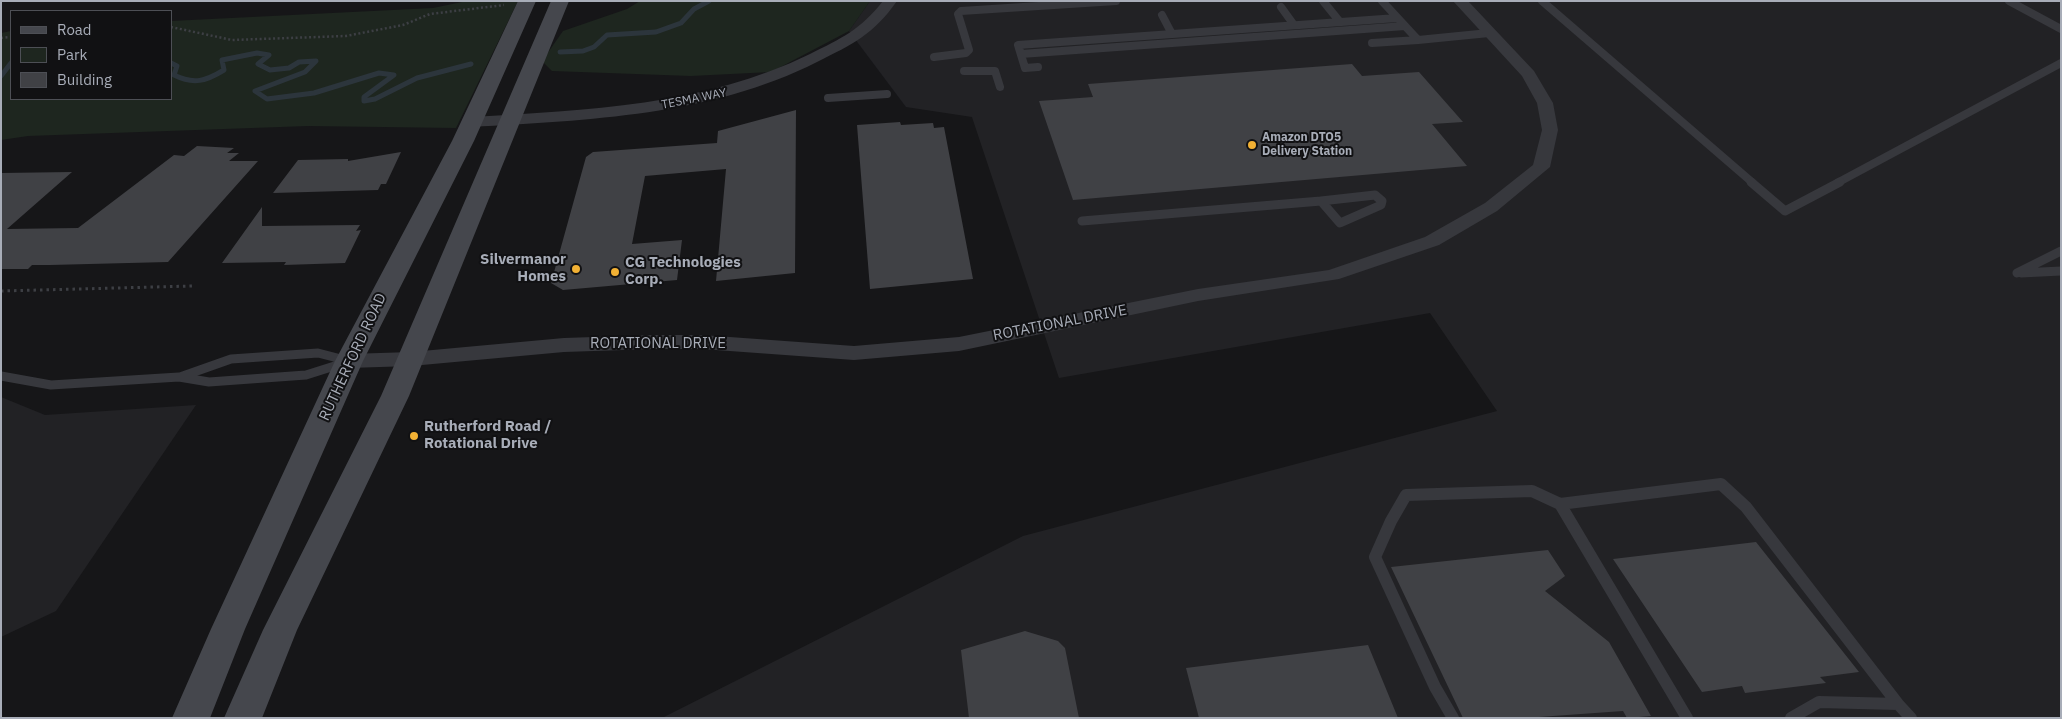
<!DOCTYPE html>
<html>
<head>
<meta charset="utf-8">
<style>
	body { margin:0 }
	#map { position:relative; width:2062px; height:719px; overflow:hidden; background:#161618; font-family:"IBM Plex Sans",sans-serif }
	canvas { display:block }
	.frame { position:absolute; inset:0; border:2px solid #a8adb8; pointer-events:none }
	.legend { position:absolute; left:10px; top:10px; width:162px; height:90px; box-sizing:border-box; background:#111113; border:1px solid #4d4f55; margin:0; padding:6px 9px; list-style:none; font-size:15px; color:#a8adb8 }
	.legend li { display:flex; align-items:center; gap:10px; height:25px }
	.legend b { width:25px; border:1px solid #4d4f55 }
</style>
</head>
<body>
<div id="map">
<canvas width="2062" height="719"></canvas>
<div class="frame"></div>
<ul class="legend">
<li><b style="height:6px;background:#45474d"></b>Road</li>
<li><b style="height:14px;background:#1e261f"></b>Park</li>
<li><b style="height:14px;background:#404145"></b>Building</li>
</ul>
</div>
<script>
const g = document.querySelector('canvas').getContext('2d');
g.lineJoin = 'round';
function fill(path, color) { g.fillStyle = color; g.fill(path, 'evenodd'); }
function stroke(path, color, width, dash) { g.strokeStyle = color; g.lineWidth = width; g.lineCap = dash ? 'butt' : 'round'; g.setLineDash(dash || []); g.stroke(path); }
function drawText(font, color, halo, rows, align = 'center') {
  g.font = font + ' "IBM Plex Sans",sans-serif'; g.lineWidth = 4; g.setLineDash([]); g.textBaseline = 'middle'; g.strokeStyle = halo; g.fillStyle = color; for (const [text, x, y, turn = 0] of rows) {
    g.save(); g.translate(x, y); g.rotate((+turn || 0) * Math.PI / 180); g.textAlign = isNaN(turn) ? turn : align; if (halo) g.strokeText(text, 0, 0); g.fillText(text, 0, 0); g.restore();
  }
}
const built = new Path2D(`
	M 870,1 L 2061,1 L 2061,718 L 662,718 L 1023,536 L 1497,411 L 1430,313 L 1059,378 L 972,117 L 906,107 L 849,31 Z
	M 1,397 L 45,415 L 196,405 L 56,611 L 1,637 Z`);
const green = new Path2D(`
	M 467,1 L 518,1 L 456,128 L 308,126 L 28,136 L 1,140 L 1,33 L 11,31 L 11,99 L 171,99 L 171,21 L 433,8 Z
	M 640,1 L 870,1 L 849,31 L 771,72 L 691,76 L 552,71 L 542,61 L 563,31 L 627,9 Z`);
const stream = new Path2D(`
	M 560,52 L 583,51 L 594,47 L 607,35 L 656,32 L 681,23 L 694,9 L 709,1
	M 171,63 L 177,66 L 174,75 C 194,85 206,81 224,70 L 222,60 L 257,53 L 269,55 L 258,64 L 270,70 L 289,68 L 299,62 L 316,61 L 305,72 L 255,91 L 267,99 L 314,93 L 379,73 L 394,75 L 364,97 L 364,101 L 375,99 L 417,78 L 471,64
	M 1,76 L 11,63`);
const building = new Path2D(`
	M 1352,64 L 1362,76 L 1419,72 L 1463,122 L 1432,124 L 1467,166 L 1073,200 L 1039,101 L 1093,97 L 1088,84 Z
	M 796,110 L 795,273 L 716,281 L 726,169 L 645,176 L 632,244 L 682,240 L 677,280 L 563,290 L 551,283 L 586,157 L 593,152 L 717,143 L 718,131 Z
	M 900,122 L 901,125 L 933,123 L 934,128 L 944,127 L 973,279 L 870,289 L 857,125 Z
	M 197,146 L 234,148 L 227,153 L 239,153 L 229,161 L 258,161 L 168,262 L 50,265 L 32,265 L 28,269 L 1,269 L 1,173 L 72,172 L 7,229 L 78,228 L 174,155 L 184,156 Z
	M 401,152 L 386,184 L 381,184 L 378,190 L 273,193 L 298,160 L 348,159 L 348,161 Z
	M 262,207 L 262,226 L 360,225 L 356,231 L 361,230 L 345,263 L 284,265 L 286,262 L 222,263 Z
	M 1756,542 L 1859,672 L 1820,677 L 1826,683 L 1745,693 L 1742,686 L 1702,692 L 1613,559 Z
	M 1548,550 L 1565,576 L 1545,591 L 1609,642 L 1651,716 L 1627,718 L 1623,711 L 1525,718 L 1463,718 L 1391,567 Z
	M 1025,631 L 1058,641 L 1065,648 L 1079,718 L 969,718 L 961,650 Z
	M 1368,645 L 1398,718 L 1199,718 L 1186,668 Z`);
const pathFar1 = new Path2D(`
	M 171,27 L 232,40 L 346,36 L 403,25 L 430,14 L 504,5
	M 1,38 L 11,37`);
const path = new Path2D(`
	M 1,291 L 193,286`);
const laneFar2 = new Path2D(`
	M 1323,1 L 1340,22
	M 1382,1 L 1418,40 L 1489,33
	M 1542,1 L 1753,183
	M 2009,1 L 2061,29
	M 1281,7 L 1294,25
	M 1162,15 L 1172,34
	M 1372,43 L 1418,40
	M 1021,54 L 1405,26
	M 934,57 L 966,53 L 969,50 L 958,14 L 961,11 L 1116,1
	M 1038,67 L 1025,68 L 1018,45 L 1397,18
	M 964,71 L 995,71 L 1000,87
	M 828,98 L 887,94
	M 1837,183 L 2061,63`);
const laneFar1 = new Path2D(`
	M 1751,182 L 1785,211 L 1840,182
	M 1375,195 L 1382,201 L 1381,205 L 1340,223 L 1321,201 Z
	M 1082,221 L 1321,201
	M 2017,273 L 2061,251
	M 2021,273 L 2061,271
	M 1,376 L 51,385 L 179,377 L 209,382 L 306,375 L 344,363
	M 180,377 L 231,359 L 318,353 L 349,361`);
const lane = new Path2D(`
	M 1453,718 L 1435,687 L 1375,557 L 1391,521 L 1406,495 L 1532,491 L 1560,504
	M 1687,718 L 1560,504 L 1721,484 L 1746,507 L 1898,704
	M 1791,718 L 1819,702 L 1898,704 L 1911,718`);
const street = new Path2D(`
	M 883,1 L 897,1 C 873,35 853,44 817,62 C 710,116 589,120 472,127 L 464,122 L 472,117 C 587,110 704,106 810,54 C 842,38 860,30 883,1 Z
	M 1453,1 L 1468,1 L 1534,71 L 1553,103 L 1558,130 L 1550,167 L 1497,211 L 1439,245 L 1339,279 L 1198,301 L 959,351 L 854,360 L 702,349 L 653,349 L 564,352 L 411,366 L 349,368 L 341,366 L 338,361 L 341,356 L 349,354 L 411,352 L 564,338 L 653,335 L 702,335 L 854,346 L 959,337 L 1198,289 L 1329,270 L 1425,237 L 1485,203 L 1533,165 L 1542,130 L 1537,103 L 1522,76 Z`);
const secondary = new Path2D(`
	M 518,1 L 536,1 L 474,141 L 363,361 L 245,629 L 210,718 L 172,718 L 211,629 L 335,361 L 452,141 Z
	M 551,1 L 569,1 L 409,396 L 297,630 L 262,718 L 224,718 L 263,630 L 381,396 Z`);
const markers = [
	[1252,145,5,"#f2b134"],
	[576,269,5,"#f2b134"],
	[615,272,5,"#f2b134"],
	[414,436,5,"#f2b134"]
];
const farStreetnames = [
	["TESMA WAY",694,99,-11]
];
const farPoinames = [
	["Amazon DTO5",1262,138],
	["Delivery Station",1262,152]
];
const poiNames = [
	["Silvermanor",566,260,"right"],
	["Homes",566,277,"right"],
	["CG Technologies",625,263],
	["Corp.",625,280],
	["Rutherford Road /",424,427],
	["Rotational Drive",424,444]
];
const streetNames = [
	["ROTATIONAL DRIVE",1060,323,-11],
	["ROTATIONAL DRIVE",658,344],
	["RUTHERFORD ROAD",353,357,-65]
];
fill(built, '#222225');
fill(green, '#1e261f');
stroke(stream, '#2c353c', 5);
fill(building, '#404145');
stroke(pathFar1, '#3d3f44', 2.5, [2, 2.5]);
stroke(path, '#3d3f44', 3, [2.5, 4]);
stroke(laneFar2, '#37383d', 8);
stroke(laneFar1, '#37383d', 9);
stroke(lane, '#37383d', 12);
fill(street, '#37383d');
fill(secondary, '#45474d');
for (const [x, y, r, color] of markers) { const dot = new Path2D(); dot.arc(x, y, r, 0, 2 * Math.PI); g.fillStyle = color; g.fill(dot); stroke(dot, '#111113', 2); }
drawText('12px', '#a8adb8', '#111113', farStreetnames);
drawText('bold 12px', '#a8adb8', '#111113', farPoinames, 'left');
drawText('bold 15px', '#a8adb8', '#111113', poiNames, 'left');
drawText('15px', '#a8adb8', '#111113', streetNames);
</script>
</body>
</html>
